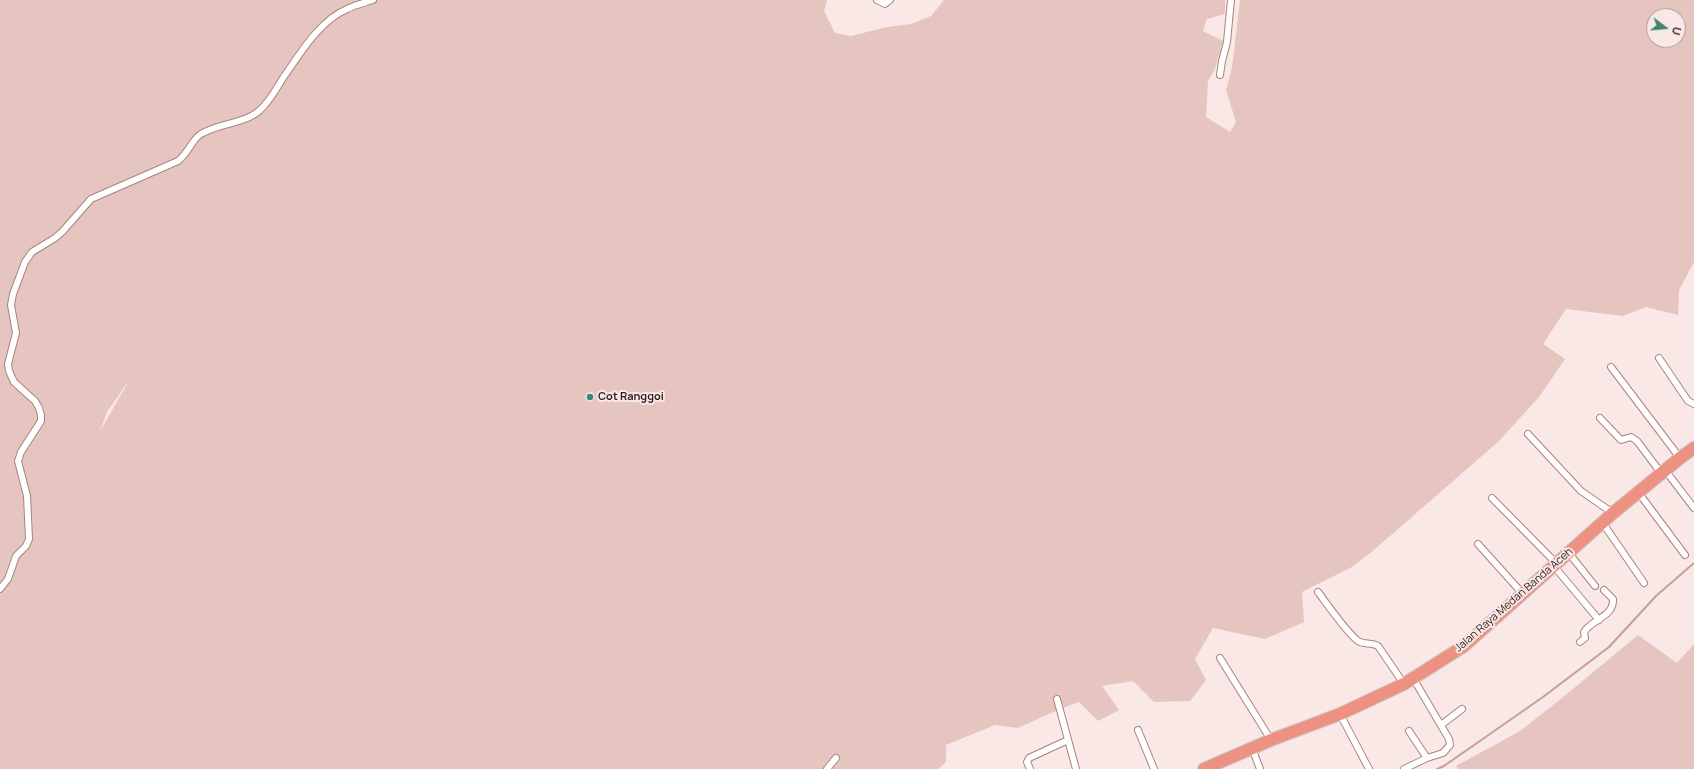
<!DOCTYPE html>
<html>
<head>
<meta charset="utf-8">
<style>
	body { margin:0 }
	#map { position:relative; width:1694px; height:769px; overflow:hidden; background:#f9e8e5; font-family:Manrope,sans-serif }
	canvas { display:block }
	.north { position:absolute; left:1646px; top:8px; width:40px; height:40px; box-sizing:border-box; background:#f9e8e5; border:1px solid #a89895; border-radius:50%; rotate:106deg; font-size:11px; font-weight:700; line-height:16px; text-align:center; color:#2e1f1c }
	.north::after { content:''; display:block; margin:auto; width:14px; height:18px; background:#418476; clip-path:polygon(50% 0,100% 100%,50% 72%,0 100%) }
</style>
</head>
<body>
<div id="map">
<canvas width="1694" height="769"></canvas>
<div class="north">U</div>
</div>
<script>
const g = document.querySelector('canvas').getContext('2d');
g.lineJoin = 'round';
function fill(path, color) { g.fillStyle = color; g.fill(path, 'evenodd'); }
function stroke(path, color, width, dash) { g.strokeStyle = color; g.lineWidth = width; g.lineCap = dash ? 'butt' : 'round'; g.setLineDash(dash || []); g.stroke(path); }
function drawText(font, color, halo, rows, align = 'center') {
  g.font = font + ' Manrope,sans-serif'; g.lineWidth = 4; g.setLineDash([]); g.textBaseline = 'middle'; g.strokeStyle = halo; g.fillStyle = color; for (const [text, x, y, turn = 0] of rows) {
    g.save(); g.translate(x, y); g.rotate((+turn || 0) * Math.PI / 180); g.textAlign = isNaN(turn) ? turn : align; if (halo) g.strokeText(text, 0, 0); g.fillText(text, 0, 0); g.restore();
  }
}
const green = new Path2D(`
	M 0,0 L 827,0 L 824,11 L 835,33 L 851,36 L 887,27 L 911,24 L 931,16 L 944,0 L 1225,0 L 1225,14 L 1207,19 L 1203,31 L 1223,41 L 1215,69 L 1208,81 L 1206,117 L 1230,132 L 1236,122 L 1226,90 L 1232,68 L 1240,0 L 1694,0 L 1694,262 L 1679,290 L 1678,315 L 1646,307 L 1623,316 L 1566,309 L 1543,344 L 1565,359 L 1539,397 L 1499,441 L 1374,550 L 1352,567 L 1302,592 L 1304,622 L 1265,639 L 1213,628 L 1195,659 L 1206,680 L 1190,701 L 1154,702 L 1133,681 L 1102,686 L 1119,710 L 1098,721 L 1079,702 L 1060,709 L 1018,728 L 995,725 L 946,745 L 946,762 L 938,769 L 0,769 ZM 1654,16 L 1678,16 L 1678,40 L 1654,40 ZM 130,379 L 100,431 L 107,412 Z
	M 1638,635 L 1677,663 L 1694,644 L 1694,769 L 1458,769 L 1456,766 L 1520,731 L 1567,694 Z`);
const stream = new Path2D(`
	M 1437,769 L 1444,766 L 1543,697 L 1609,647 L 1656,596 L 1694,563`);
const street = new Path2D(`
	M 877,0 L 885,4 L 890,0
	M 1220,75 L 1222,61 L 1227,42 L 1231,0
	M 1659,358 L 1688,401 L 1694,404
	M 1611,367 L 1680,458
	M 1600,418 L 1621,440 L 1631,437 L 1637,441 L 1661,473
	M 1528,434 L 1581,491 L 1613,513
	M 1665,470 L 1694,508
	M 1638,492 L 1685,555
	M 1492,498 L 1556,563
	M 1602,522 L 1644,583
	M 1478,544 L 1522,593
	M 1568,552 L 1595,586
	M 1553,565 L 1599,620
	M 0,589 L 8,579 L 16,556 L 26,546 L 29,539 L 27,496 L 18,461 L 21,452 L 41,421 L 41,415 L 39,408 L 35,401 L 14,382 L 9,371 L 8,364 L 16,333 L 11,305 L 13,294 L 25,262 L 32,252 L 55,238 L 62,232 L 91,199 L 178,161 C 188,154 192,139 201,134 C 219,123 245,124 260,110 C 270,101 276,89 283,78 C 300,54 319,21 347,9 C 355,5 364,3 373,0
	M 1318,592 C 1327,604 1347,633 1358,641 C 1364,645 1371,642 1378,646 L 1404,684
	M 1580,642 L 1585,638 L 1584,632 C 1592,619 1614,617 1613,599 L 1604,590
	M 1220,658 L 1271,740
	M 1057,699 L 1076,769
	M 1340,714 L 1369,769
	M 1441,725 L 1462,709
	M 1138,730 L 1154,769
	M 1409,731 L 1427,758 L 1443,753 L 1450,745 L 1449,739 L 1413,678
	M 1252,748 L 1260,769
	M 827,769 L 836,758
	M 1030,769 L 1027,762 L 1029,758 L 1068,740
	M 1404,769 L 1427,758`);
const highway = new Path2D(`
	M 1204,769 L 1271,740 L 1340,714 L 1404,684 L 1464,646 L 1613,513 L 1680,458 L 1694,448`);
const markers = [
	[590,397,4,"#418476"]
];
const poiNames = [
	["Cot Ranggoi",598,397]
];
const streetNames = [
	["Jalan Raya Medan Banda Aceh",1514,600,-41]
];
fill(green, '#e6c5c0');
stroke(stream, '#c89e97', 2);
stroke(street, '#a9837d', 8);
stroke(highway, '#cdc9c9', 14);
stroke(street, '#fff', 6);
stroke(highway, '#ed9183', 12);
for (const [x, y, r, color] of markers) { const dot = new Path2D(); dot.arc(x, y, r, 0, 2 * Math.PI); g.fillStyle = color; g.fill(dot); stroke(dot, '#f9e8e5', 1.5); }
drawText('bold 11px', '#2e1f1c', '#f9e8e5', poiNames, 'left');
drawText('11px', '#2e1f1c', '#f9e8e5', streetNames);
</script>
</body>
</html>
